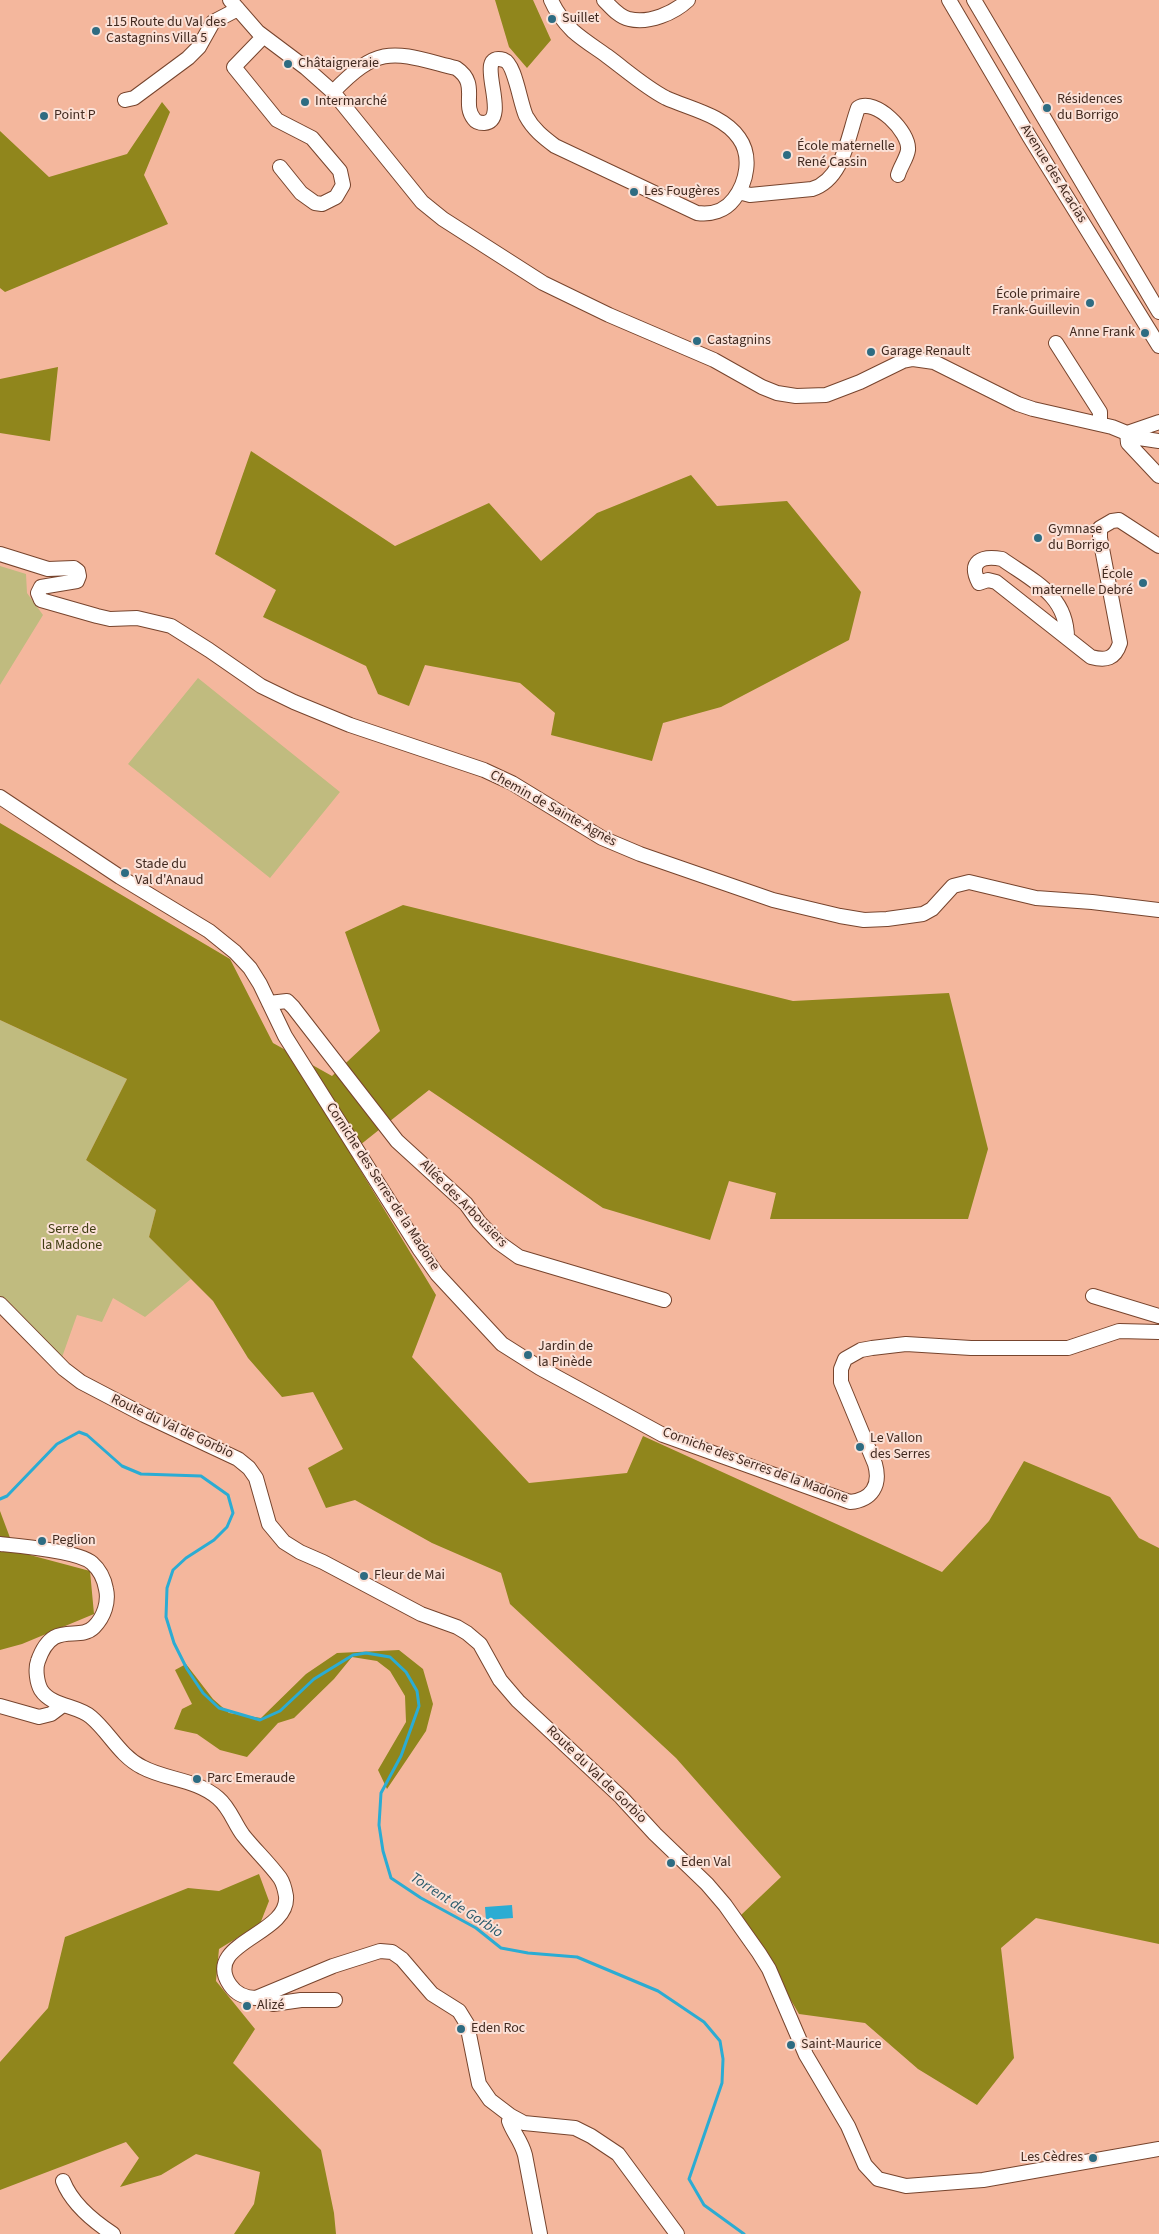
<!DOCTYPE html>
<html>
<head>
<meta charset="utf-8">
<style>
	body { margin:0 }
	canvas { display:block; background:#f4b79d }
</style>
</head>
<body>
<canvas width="1159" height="2234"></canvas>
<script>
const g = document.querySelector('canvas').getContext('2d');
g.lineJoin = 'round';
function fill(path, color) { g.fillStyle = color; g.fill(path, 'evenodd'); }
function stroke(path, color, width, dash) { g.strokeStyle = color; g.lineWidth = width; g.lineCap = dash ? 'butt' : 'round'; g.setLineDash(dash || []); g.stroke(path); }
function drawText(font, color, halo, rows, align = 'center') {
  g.font = font + ' "Source Sans 3",sans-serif'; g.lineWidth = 4; g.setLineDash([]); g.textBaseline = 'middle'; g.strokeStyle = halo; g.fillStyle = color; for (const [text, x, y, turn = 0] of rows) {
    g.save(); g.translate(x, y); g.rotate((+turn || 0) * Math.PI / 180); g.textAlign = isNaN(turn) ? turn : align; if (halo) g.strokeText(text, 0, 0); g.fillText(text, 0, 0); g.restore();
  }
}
const green = new Path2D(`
	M 0,566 L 26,574 L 27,593 L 43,615 L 0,685 Z
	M 198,678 L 340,792 L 270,878 L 128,764 Z
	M 0,1020 L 127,1079 L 86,1160 L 156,1210 L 149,1237 L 191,1279 L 145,1317 L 113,1298 L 102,1322 L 77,1315 L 61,1360 L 13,1306 L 0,1298 Z`);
const forest = new Path2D(`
	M 495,0 L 533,0 L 551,40 L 527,68 L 509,47 Z
	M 162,102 L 170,112 L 144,175 L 168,224 L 5,292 L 0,288 L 0,131 L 49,177 L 127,154 Z
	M 58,367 L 50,441 L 0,433 L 0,379 Z
	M 251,451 L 395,546 L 489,503 L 541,561 L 597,513 L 691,475 L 717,506 L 787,501 L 861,592 L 849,640 L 721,707 L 663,723 L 652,761 L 551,735 L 555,713 L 520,683 L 425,665 L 409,706 L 378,694 L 366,666 L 263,617 L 276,590 L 215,554 Z
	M 0,823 L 230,959 L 273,1043 L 332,1076 L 380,1031 L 345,932 L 403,905 L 793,1001 L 949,993 L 988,1149 L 968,1219 L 770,1219 L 776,1193 L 729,1181 L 710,1240 L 603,1208 L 429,1090 L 350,1153 L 436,1295 L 412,1357 L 529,1483 L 627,1473 L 643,1436 L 942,1572 L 989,1521 L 1024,1461 L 1110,1497 L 1139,1538 L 1159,1548 L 1159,1944 L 1036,1918 L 1001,1948 L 1014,2058 L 977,2105 L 918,2069 L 865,2023 L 799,2014 L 741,1915 L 781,1877 L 676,1758 L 510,1604 L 501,1573 L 432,1543 L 355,1500 L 326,1508 L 308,1468 L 343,1449 L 313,1392 L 282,1397 L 248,1358 L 213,1301 L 149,1237 L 156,1210 L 86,1160 L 127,1079 L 0,1020 Z
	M 0,1511 L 15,1551 L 90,1571 L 94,1614 L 22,1644 L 0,1650 Z
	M 399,1650 L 423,1669 L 433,1704 L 426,1731 L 387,1789 L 378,1770 L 406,1722 L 405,1696 L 390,1671 L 377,1661 L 352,1657 L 334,1679 L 294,1718 L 278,1723 L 247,1757 L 220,1750 L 197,1734 L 174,1729 L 182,1709 L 192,1704 L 175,1670 L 186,1664 L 213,1699 L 229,1713 L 261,1718 L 306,1674 L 337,1653 Z
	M 259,1874 L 269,1901 L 260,1924 L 219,1949 L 216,1981 L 255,2029 L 233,2063 L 321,2150 L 334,2213 L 336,2234 L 234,2234 L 254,2204 L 260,2172 L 196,2154 L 161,2175 L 120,2187 L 139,2158 L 126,2142 L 0,2190 L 0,2062 L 48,2008 L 65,1937 L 188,1888 L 219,1891 Z`);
const water = new Path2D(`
	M 512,1905 L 513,1918 L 486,1920 L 485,1907 Z`);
const stream = new Path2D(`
	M 0,1499 L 7,1496 L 57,1444 L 79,1432 L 87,1435 L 122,1466 L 141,1474 L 201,1476 L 228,1495 L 233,1513 L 227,1527 L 214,1540 L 186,1558 L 173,1570 L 167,1588 L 166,1617 L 174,1643 L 187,1669 L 203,1693 L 219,1708 L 260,1720 L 280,1711 L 314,1679 L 353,1655 L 366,1653 L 390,1657 L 406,1672 L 417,1691 L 419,1706 L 401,1756 L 381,1793 L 379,1825 L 383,1851 L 391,1878 L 421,1898 L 476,1928 L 501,1948 L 528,1953 L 577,1957 L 658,1991 L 704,2022 L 720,2041 L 723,2059 L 722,2083 L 689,2179 L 704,2205 L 744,2234`);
const minor = new Path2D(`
	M 230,0 L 258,32 L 306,68 L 333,92 L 422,202 L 443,219 L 543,283 L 609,315 L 714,360 L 762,387 L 777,393 L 796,396 L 826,395 L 860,382 L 903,361 L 913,359 L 934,362 L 1018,404 L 1033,409 L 1112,427 L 1139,438 L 1159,441
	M 604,0 C 611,7 619,17 629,19 C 649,24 674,13 688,0
	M 949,0 L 1029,136 L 1159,346
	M 974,0 L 1159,312
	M 263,37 L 234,67 L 277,120 L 312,138 L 340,171 L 343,185 L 336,197 L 322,204 L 315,203 L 301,193 L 280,167
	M 333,92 C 381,42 395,53 456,68 C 480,84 461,103 474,119 C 476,122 480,123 484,123 C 513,120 471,50 504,60 C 515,64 520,103 526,116 C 533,129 543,137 555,146 L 697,213 C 711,215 725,211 734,199 C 747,182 752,156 739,138 C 723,115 690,109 666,98 C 645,87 626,70 607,56 C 596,48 583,40 573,31 C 564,22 556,12 551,0
	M 125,100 L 134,98 L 188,58 L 199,47 L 213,22 L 238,9
	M 739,192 L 750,195 L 812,189 C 844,179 848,135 858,108 C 875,97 910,132 908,150 C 907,158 900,167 898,175
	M 1056,343 L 1100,412 L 1100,424
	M 1127,433 L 1128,443 L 1159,476
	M 1127,433 L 1159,422
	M 0,554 L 48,569 L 74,568 L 78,571 L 79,576 L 77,581 L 41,587 L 38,593 L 41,600 L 97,616 L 110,619 L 137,618 L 171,626 L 209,650 L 261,686 L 294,702 L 350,725 L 484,770 L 512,783 L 602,838 L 640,854 L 773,900 L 840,916 L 864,920 L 887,919 L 923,914 L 932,909 L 953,886 L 969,882 L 1036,898 L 1092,902 L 1159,910
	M 1067,638 C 1067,595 1033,581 1002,559 C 981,555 968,562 979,583 L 988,580 L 996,582 L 1091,657 C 1106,661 1115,659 1120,643 L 1100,538 L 1100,528 L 1112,521 L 1119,520 L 1159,546
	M 0,797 L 120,877 L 209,931 L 235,952 L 250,968 L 260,984 L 285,1036 L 420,1250 L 437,1274 L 502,1344 L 540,1368 L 663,1435 L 850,1502 C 872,1500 881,1485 875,1464 L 841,1382 L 841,1369 L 845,1359 L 861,1350 L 872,1348 L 906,1344 L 971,1348 L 1068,1348 L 1119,1331 L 1159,1332
	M 269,1003 L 287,1001 L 293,1007 L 397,1141 L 466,1204 L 479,1222 L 498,1242 L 519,1257 L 664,1300
	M 1093,1296 L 1159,1316
	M 0,1304 L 64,1369 L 81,1382 L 144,1415 L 238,1459 L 249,1468 L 256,1478 L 269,1524 L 284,1542 L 300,1552 L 323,1562 L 421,1614 L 457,1627 L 467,1633 L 480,1644 L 500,1680 L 518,1701 L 621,1797 L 655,1834 L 707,1884 L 725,1905 L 759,1953 L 769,1969 L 806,2055 L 848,2126 L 865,2165 L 878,2179 L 906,2186 L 983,2180 L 1159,2149
	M 0,1544 C 20,1546 78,1551 92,1563 C 100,1570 104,1578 106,1589 C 109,1602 104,1617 94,1627 C 78,1643 53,1618 38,1661 C 35,1669 37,1683 41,1690 C 52,1707 77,1705 91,1717 C 109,1732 120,1756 142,1767 C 166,1780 196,1779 218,1798 C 230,1808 234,1823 243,1835 C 255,1850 269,1863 280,1878 C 284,1884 285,1890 286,1896 C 290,1935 201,1943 230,1985 C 236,1994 246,1998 256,1998 L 333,1966 L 380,1951 L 392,1952 L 402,1959 L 432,1994 L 459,2011 L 467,2024 L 479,2084 L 490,2100 L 511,2116 L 524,2123 L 575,2128 L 591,2136 L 618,2154 L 677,2234
	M 0,1706 L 39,1717 L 51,1714 L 63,1705
	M 263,1997 L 266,2001 L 273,2004 L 301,2000 L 335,2000
	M 511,2116 L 509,2121 C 513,2133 521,2140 525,2155 L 540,2234
	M 63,2181 C 72,2204 93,2221 113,2234`);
const markers = [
	[552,19,5,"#2e6c82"],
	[96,31,5,"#2e6c82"],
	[288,64,5,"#2e6c82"],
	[305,102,5,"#2e6c82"],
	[1047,108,5,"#2e6c82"],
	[44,116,5,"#2e6c82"],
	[787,155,5,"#2e6c82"],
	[634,192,5,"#2e6c82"],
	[1090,303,5,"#2e6c82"],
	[1145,333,5,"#2e6c82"],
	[697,341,5,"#2e6c82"],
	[871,352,5,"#2e6c82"],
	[1038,538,5,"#2e6c82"],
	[1143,583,5,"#2e6c82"],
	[125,873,5,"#2e6c82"],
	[528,1355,5,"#2e6c82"],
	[860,1447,5,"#2e6c82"],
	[42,1541,5,"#2e6c82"],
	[364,1576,5,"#2e6c82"],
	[197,1779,5,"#2e6c82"],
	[671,1863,5,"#2e6c82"],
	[247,2006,5,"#2e6c82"],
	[461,2029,5,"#2e6c82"],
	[791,2045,5,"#2e6c82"],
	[1093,2158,5,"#2e6c82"]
];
const poiNames = [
	["Suillet",562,19],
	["115 Route du Val des",106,23],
	["Castagnins Villa 5",106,39],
	["Châtaigneraie",298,64],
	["Résidences",1057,100],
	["du Borrigo",1057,116],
	["Intermarché",315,102],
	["Point P",54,116],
	["École maternelle",797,147],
	["René Cassin",797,163],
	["Les Fougères",644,192],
	["École primaire",1080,295,"right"],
	["Frank-Guillevin",1080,311,"right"],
	["Anne Frank",1135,333,"right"],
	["Castagnins",707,341],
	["Garage Renault",881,352],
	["Gymnase",1048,530],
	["du Borrigo",1048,546],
	["École",1133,575,"right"],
	["maternelle Debré",1133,591,"right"],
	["Stade du",135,865],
	["Val d'Anaud",135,881],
	["Jardin de",538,1347],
	["la Pinède",538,1363],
	["Le Vallon",870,1439],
	["des Serres",870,1455],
	["Peglion",52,1541],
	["Fleur de Mai",374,1576],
	["Parc Emeraude",207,1779],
	["Eden Val",681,1863],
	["Alizé",257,2006],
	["Eden Roc",471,2029],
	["Saint-Maurice",801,2045],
	["Les Cèdres",1083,2158,"right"]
];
const streetNames = [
	["Avenue des Acacias",1053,174,58],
	["Chemin de Sainte-Agnès",553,809,29],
	["Corniche des Serres de la Madone",382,1187,57],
	["Allée des Arbousiers",463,1204,45],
	["Route du Val de Gorbio",172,1427,25],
	["Corniche des Serres de la Madone",755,1466,20],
	["Route du Val de Gorbio",596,1775,44]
];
const parkNames = [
	["Serre de",72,1230],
	["la Madone",72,1246]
];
const waterNames = [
	["Torrent de Gorbio",456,1906,33]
];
fill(green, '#c0bb7f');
fill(forest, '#90861c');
fill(water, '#2bacd3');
stroke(stream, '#2bacd3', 3);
stroke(minor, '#77442d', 16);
stroke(minor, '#fff', 14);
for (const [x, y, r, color] of markers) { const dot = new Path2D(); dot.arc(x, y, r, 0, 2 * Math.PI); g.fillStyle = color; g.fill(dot); stroke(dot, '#fbe1d7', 2); }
drawText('14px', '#422a20', '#fbe1d7', poiNames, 'left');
drawText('14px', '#422a20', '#fbe1d7', streetNames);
drawText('14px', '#3f3c12', '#fbe1d7', parkNames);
drawText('italic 15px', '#295a6b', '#fbe1d7', waterNames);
</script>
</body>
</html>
